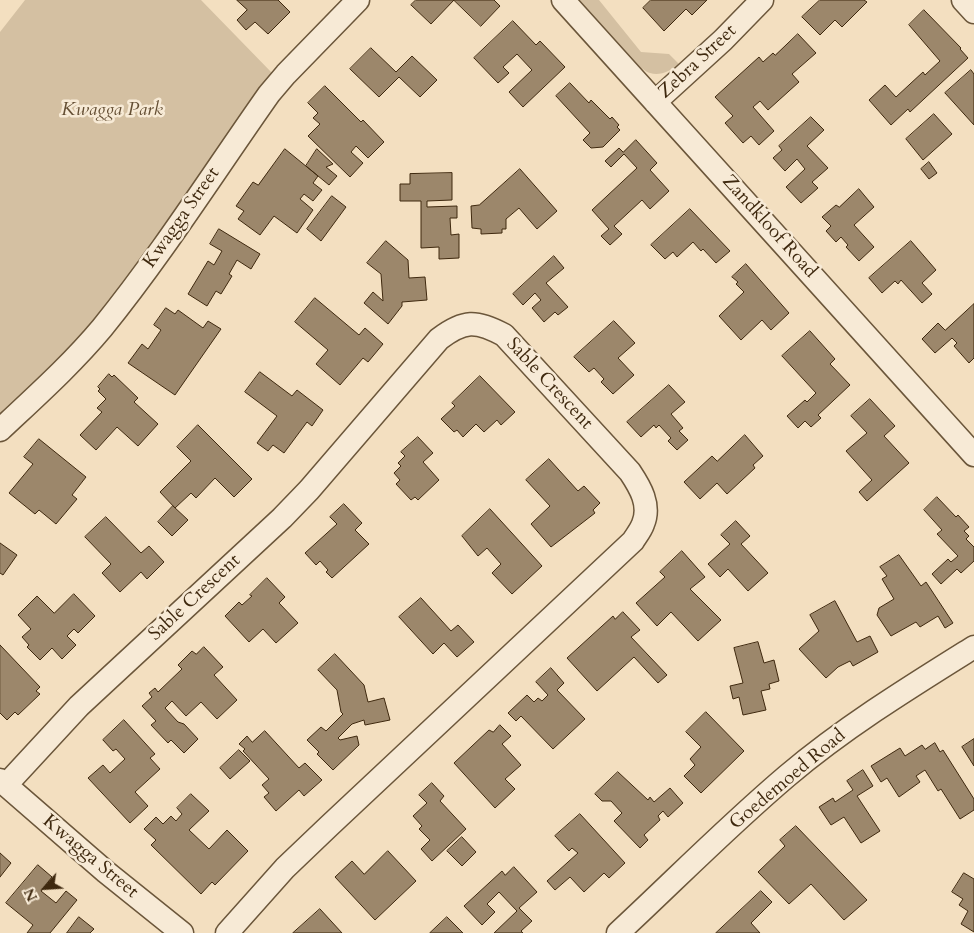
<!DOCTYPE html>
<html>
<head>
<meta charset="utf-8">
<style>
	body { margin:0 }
	#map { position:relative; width:974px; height:933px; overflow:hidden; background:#f3dfc0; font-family:Cardo,serif }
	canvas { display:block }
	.north { position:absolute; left:20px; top:863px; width:50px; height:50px; -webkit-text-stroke:4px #f7ead6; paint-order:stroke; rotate:244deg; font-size:14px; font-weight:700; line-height:20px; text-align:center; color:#3e280e }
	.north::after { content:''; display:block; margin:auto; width:18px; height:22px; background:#3e280e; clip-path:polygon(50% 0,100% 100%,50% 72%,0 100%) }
</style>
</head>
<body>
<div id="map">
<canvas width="974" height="933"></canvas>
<div class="north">N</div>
</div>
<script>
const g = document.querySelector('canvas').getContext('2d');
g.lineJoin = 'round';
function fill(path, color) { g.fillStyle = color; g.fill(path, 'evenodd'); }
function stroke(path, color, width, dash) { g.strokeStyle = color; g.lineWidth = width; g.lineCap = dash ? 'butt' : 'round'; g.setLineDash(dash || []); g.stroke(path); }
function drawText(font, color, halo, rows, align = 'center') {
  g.font = font + ' Cardo,serif'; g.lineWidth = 5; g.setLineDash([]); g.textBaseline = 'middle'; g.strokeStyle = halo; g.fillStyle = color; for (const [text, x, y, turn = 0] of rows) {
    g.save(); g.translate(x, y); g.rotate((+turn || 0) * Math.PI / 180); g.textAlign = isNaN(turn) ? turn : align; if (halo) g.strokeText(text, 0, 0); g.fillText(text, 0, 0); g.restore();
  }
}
const green = new Path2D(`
	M 25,0 L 201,0 L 274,75 L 115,296 L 64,356 L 0,416 L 0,32 Z
	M 578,0 L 599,0 L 641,52 L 669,54 L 679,64 C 671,71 660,76 650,73 C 635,69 592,14 578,0 Z`);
const building = new Path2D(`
	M 237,0 L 278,0 L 290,12 L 268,34 L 255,22 L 246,30 L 237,20 L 247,10 Z
	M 416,0 L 454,0 L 431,24 L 411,5 Z
	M 454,0 L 494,0 L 500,6 L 481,26 Z
	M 651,0 L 707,0 L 692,15 L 686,9 L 664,31 L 643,8 Z
	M 820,0 L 864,0 L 867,2 L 842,27 L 835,20 L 820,35 L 802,17 Z
	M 924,10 L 961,48 L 960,49 L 968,58 L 910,112 L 908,109 L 891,125 L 869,100 L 885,85 L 896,97 L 923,72 L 925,75 L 940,61 L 909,25 Z
	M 513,21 L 536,45 L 540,41 L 565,67 L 523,107 L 509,92 L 532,70 L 517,54 L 503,67 L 509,73 L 498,83 L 474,58 Z
	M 798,34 L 816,53 L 792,74 L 799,82 L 768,110 L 760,101 L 753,107 L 774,131 L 759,145 L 751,136 L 743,143 L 725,123 L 733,116 L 715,97 L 759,57 L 763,62 L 773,53 L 775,55 Z
	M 371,48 L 396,72 L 412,56 L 437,80 L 420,97 L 399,77 L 379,97 L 350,69 Z
	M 971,70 L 974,74 L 974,125 L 945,93 Z
	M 570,83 L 589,103 L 591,100 L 610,119 L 612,117 L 619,125 L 617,127 L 620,130 L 603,147 L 591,148 L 583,140 L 590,133 L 556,96 Z
	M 325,86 L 361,122 L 363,120 L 384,142 L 368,158 L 356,146 L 351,152 L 363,163 L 350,177 L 308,136 L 320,124 L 313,118 L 318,113 L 308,103 Z
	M 934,114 L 952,134 L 923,160 L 906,139 Z
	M 811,117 L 824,130 L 807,146 L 828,168 L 812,182 L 818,188 L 801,203 L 786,187 L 805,169 L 797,159 L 785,171 L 773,158 L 782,150 L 779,146 Z
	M 636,140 L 657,163 L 650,170 L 669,191 L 650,209 L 642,200 L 614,226 L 622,234 L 610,245 L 601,236 L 609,229 L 592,210 L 637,168 L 624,154 L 611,167 L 605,161 L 619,148 L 623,152 Z
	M 285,149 L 318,176 L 313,183 L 322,190 L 313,201 L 304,194 L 300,199 L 313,210 L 297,233 L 274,216 L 260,235 L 238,219 L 244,211 L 236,206 L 253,182 L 258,185 Z
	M 317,149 L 333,164 L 326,167 L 337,176 L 329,185 L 306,166 Z
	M 929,162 L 937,173 L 929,179 L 921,169 Z
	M 520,169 L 557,211 L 537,229 L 519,208 L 506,219 L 506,229 L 502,229 L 502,233 L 481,234 L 481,229 L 472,228 L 471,206 L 479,205 Z
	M 452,173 L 452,200 L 427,201 L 427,207 L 457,206 L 457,218 L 450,218 L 451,235 L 459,234 L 459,258 L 439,259 L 439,247 L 421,248 L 421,201 L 400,201 L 400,184 L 410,184 L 410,174 Z
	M 859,189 L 874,207 L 854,225 L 874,247 L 859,261 L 846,247 L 848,245 L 841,237 L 836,242 L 826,231 L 831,226 L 822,217 L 836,205 L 839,207 Z
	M 332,196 L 346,207 L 321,241 L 307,229 Z
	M 690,209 L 730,251 L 716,263 L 703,249 L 701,251 L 693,242 L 677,257 L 673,252 L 665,259 L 651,245 Z
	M 219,229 L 260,254 L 251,269 L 237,260 L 229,274 L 232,276 L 221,294 L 216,291 L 207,306 L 188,294 L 208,261 L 214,265 L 222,251 L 210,244 Z
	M 386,241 L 408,260 L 409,278 L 425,277 L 427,300 L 402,302 L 402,306 L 388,324 L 364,303 L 373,292 L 383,301 L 381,274 L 367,263 Z
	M 911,241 L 936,270 L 922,283 L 932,294 L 922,303 L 901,280 L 898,284 L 895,281 L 882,293 L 869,278 Z
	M 554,256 L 564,268 L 546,283 L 568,307 L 558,315 L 555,312 L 544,322 L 532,308 L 541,300 L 535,293 L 523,305 L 513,294 Z
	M 746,264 L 789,313 L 771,330 L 762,320 L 741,340 L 719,316 L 744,292 L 736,284 L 738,282 L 732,277 Z
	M 315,298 L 359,335 L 365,328 L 383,344 L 368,362 L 363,358 L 340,385 L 316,364 L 328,350 L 295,322 Z
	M 974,304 L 974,358 L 969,363 L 954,346 L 957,343 L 952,338 L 935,353 L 922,339 L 938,323 L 945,330 Z
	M 166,308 L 175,314 L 178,310 L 203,328 L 208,321 L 221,329 L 175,395 L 128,363 L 142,344 L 148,349 L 161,330 L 154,325 Z
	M 614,321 L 635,343 L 618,358 L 634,375 L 613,394 L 601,382 L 604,379 L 594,368 L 589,372 L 574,357 Z
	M 810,331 L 835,359 L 830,364 L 850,385 L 818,415 L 821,418 L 811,427 L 805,421 L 798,428 L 787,416 L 805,400 L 807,402 L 816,393 L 782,356 Z
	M 260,372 L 292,396 L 297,390 L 323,410 L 312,426 L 307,422 L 284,453 L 273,445 L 268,451 L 257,443 L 277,416 L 245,392 Z
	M 109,374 L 112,377 L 114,375 L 138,398 L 134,402 L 158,424 L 138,446 L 117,427 L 96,450 L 80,435 L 102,412 L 97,408 L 106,399 L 98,391 L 100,389 L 98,387 Z
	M 480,376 L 515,412 L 501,425 L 497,420 L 484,432 L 476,424 L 463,437 L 457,430 L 454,432 L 441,419 L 455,406 L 452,403 Z
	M 669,385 L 685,402 L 671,414 L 683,428 L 679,431 L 688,440 L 677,450 L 668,441 L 671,438 L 659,425 L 656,428 L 654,425 L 641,437 L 627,422 Z
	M 870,399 L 895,426 L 884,436 L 909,463 L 867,501 L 859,492 L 872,480 L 846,451 L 867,433 L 851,416 Z
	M 198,425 L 252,479 L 234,497 L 215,478 L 196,498 L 191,493 L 175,508 L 160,492 L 191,461 L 177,447 Z
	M 745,435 L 763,456 L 753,465 L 755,468 L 727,494 L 717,483 L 700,499 L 684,482 L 712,456 L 717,461 Z
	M 418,437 L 433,453 L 423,462 L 439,480 L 418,500 L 415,497 L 411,500 L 396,484 L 400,480 L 394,473 L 401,466 L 398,463 L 405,456 L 401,452 Z
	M 39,439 L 86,477 L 72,495 L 77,499 L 56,524 L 39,510 L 35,514 L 9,493 L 33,464 L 24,457 Z
	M 549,459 L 578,491 L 584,486 L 600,503 L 593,510 L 595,513 L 551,547 L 531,524 L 550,506 L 526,480 Z
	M 937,497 L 956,517 L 958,515 L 969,527 L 964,531 L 969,536 L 966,539 L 974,547 L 974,561 L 961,573 L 957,569 L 941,584 L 932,574 L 948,559 L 951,562 L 958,556 L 937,534 L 942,530 L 924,510 Z
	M 344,504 L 362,523 L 355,530 L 369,544 L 332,578 L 326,572 L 328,570 L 320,561 L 316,565 L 305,553 L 337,524 L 330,517 Z
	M 173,506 L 188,520 L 172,536 L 158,522 Z
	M 490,509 L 542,566 L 512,594 L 492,573 L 501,564 L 487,548 L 478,556 L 462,536 Z
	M 106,517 L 141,553 L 149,546 L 164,562 L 147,579 L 141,572 L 120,592 L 102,573 L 111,564 L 85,537 Z
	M 736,521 L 750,536 L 741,544 L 768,573 L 748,591 L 728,569 L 720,577 L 708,564 L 730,544 L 721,535 Z
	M 0,543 L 17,555 L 3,575 L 0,573 Z
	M 682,551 L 705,577 L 690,589 L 721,620 L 698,641 L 671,612 L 657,626 L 636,603 L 665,577 L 660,572 Z
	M 899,555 L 921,586 L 926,582 L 953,623 L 945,628 L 938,616 L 920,627 L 916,622 L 891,636 L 877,615 L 879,608 L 894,599 L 882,579 L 887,576 L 880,567 Z
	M 267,578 L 285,597 L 279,603 L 298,623 L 276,643 L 263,629 L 249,642 L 225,616 L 239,602 L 242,605 L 252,596 L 250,595 Z
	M 74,594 L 95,616 L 78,633 L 74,629 L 67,636 L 76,645 L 62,659 L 52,648 L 40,660 L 27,647 L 29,645 L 22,637 L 31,629 L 18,615 L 37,596 L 54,613 Z
	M 421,598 L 451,631 L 458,625 L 474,642 L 457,657 L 444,643 L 433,654 L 399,617 Z
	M 835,601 L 857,642 L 870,636 L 878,652 L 853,666 L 850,661 L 838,667 L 826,678 L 799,649 L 819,631 L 810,615 Z
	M 623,612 L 640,630 L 631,637 L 667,675 L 658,683 L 634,657 L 597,691 L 567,658 L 613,616 L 615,619 Z
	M 758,642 L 764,663 L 774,660 L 779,681 L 769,684 L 770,689 L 761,691 L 766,710 L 743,715 L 739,697 L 733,699 L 730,686 L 743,683 L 734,648 Z
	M 0,645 L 40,687 L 36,691 L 40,694 L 18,715 L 15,712 L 7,720 L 0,713 Z
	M 204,647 L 223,667 L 214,675 L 237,700 L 217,719 L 201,702 L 186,716 L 172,701 L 165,708 L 178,722 L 184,724 L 198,739 L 184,753 L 171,740 L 168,743 L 151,725 L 156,721 L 142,706 L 152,697 L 149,693 L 155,688 L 158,692 L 182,669 L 178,665 L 192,651 L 196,654 Z
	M 335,654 L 364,685 L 368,702 L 384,698 L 390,720 L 365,725 L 364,720 L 352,724 L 338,738 L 340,740 L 357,736 L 359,745 L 333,770 L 317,754 L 319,752 L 307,740 L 321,727 L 326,731 L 343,714 L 341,712 L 337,690 L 318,670 Z
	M 551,668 L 564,683 L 557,690 L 585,719 L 553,749 L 521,716 L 516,721 L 508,713 L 527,695 L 534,702 L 538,698 L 542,701 L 548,695 L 536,682 Z
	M 706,712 L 744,751 L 701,793 L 684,776 L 695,765 L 690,759 L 701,747 L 686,732 Z
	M 124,720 L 155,754 L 150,758 L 160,769 L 135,792 L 148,806 L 130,823 L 88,778 L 103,765 L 110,773 L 125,759 L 116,749 L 113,751 L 103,740 Z
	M 500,725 L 511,736 L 502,744 L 521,765 L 505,779 L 515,789 L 495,808 L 454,763 L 489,730 L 493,732 Z
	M 265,731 L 299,768 L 305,763 L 322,780 L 304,796 L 299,790 L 276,811 L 264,797 L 269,793 L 262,785 L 269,779 L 243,751 L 245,749 L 239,744 L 247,736 L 252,742 Z
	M 974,739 L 974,766 L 962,747 Z
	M 935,743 L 940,752 L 943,750 L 974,799 L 974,810 L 960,819 L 941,789 L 938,791 L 925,770 L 916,776 L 920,782 L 899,797 L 887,778 L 881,782 L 871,766 L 900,748 L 905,756 L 922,745 L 925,749 Z
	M 239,750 L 250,761 L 230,779 L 220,768 Z
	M 863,770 L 873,786 L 857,796 L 880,831 L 861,843 L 844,817 L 831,825 L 819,807 L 833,798 L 835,802 L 853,790 L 847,781 Z
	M 618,772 L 648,800 L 650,797 L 654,802 L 670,788 L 683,803 L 668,817 L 663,811 L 658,816 L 660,820 L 644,835 L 648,840 L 640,848 L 614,821 L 622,813 L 611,801 L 602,801 L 595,794 Z
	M 432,783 L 444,796 L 440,801 L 466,829 L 432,861 L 421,849 L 430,840 L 419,829 L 422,826 L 413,816 L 427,803 L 419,795 Z
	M 191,794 L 209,811 L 189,830 L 209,849 L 227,830 L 248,851 L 215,885 L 212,882 L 201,894 L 151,845 L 156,840 L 144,829 L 156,817 L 163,824 L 171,816 L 176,821 L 182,814 L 177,808 Z
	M 580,814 L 625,863 L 609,878 L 604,873 L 584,892 L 570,877 L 555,890 L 547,881 L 578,853 L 572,848 L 569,851 L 555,836 Z
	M 796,826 L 867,900 L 844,920 L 811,884 L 789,904 L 758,872 L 785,846 L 780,840 Z
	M 462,837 L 476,852 L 462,866 L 447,851 Z
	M 388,851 L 416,881 L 375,920 L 335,877 L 352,861 L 364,874 Z
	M 0,853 L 11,863 L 0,877 Z
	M 38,865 L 52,877 L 41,891 L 56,903 L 66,891 L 77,900 L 50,933 L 27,933 L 33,925 L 6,903 Z
	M 514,867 L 537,892 L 519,908 L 532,921 L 521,931 L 523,933 L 494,933 L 517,911 L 499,892 L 487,904 L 495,912 L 482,925 L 464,906 L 502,871 L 505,875 Z
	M 964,873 L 974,879 L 974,932 L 961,924 L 968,911 L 959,905 L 963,899 L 952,892 Z
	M 761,891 L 772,902 L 751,923 L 760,933 L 716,933 Z
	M 320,909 L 342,933 L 293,933 Z
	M 79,917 L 94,929 L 90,933 L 67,933 Z
	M 447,917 L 463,933 L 430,933 Z`);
const minor = new Path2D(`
	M 563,0 L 974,455
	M 963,0 L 974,12
	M 655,102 L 723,40 L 762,0
	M 0,430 C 35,397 71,365 102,328 C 162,254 214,172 269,94 L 286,74 L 358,0
	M 0,780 L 106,872 L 182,933
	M 6,785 L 79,706 L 282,518 L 309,490 L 439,339 C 464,320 476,320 504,335 L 630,472 C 640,487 651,505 643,524 C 641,530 636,536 633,541 L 329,826 L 285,868 L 227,933
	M 618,933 C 674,881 728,826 787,776 C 845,727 910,687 974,647`);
const streetNames = [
	["Zebra Street",698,62,-43],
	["Kwagga Street",182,218,-55],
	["Zandkloof Road",769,227,48],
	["Sable Crescent",549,384,47],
	["Sable Crescent",195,598,-43],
	["Goedemoed Road",788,780,-40],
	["Kwagga Street",90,857,40]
];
const parkNames = [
	["Kwagga Park",112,111]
];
fill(green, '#d4c0a2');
fill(building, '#9c876b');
stroke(building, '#3e280e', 1);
stroke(minor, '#6b563a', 25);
stroke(minor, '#f7ead6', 22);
drawText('19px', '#3e280e', '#f7ead6', streetNames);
drawText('italic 19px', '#644e33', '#f7ead6', parkNames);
</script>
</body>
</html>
